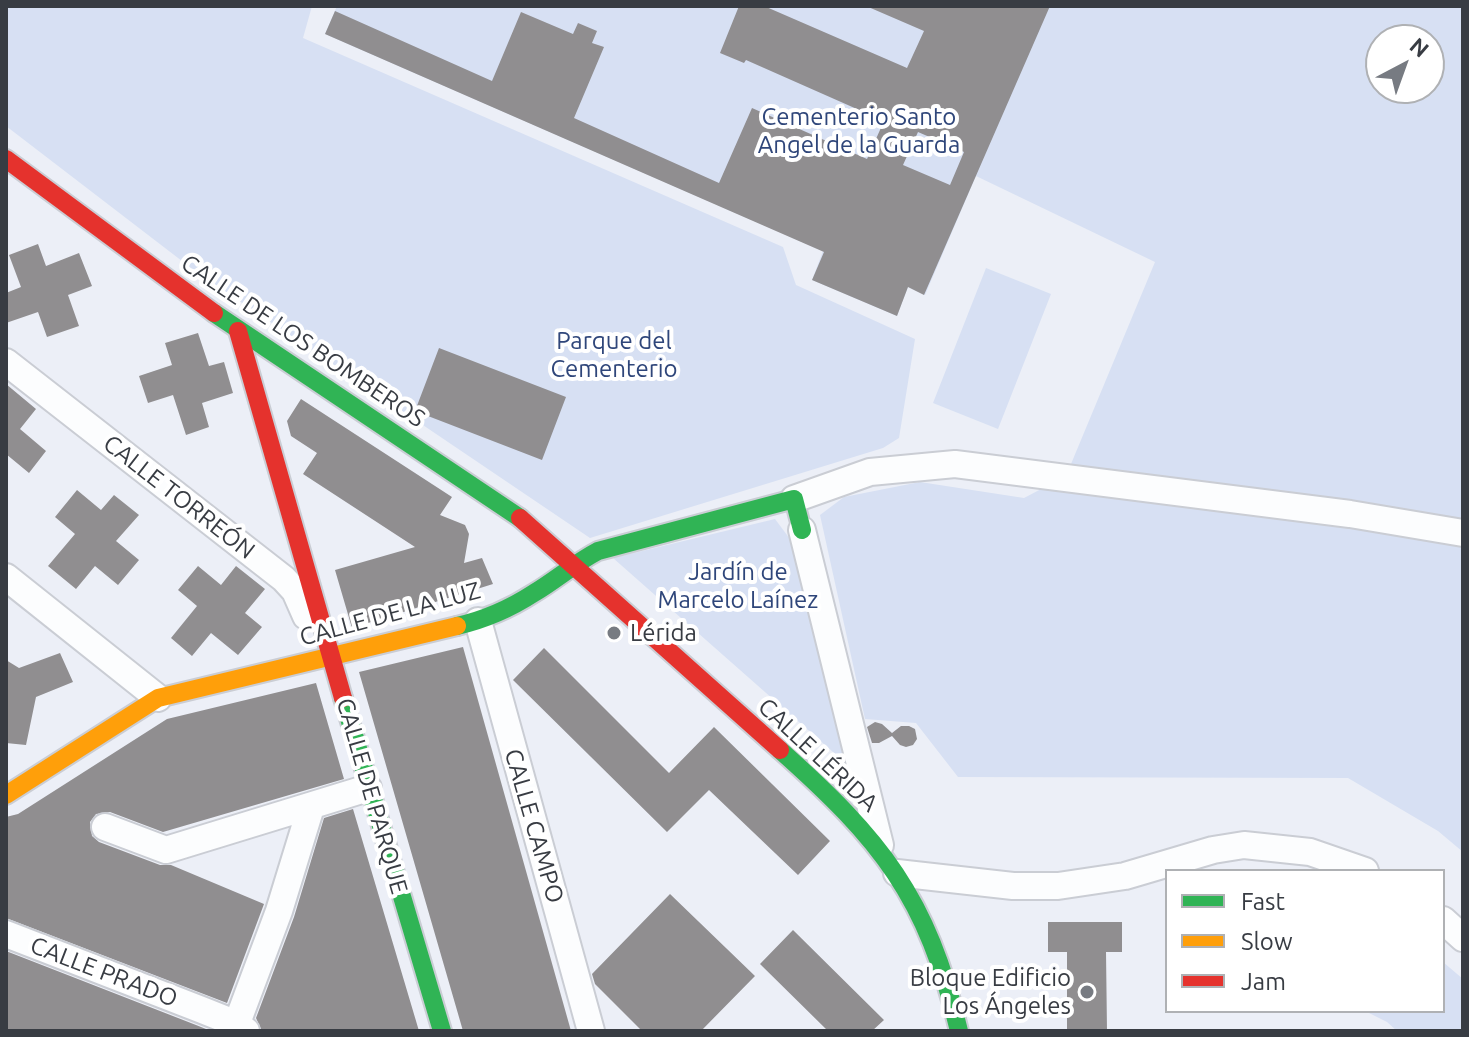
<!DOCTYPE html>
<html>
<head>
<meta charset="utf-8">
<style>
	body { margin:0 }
	#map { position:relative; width:1469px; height:1037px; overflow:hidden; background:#eceff7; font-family:Ubuntu,sans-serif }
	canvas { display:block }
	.frame { position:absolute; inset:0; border:8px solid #383c43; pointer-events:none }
	.legend { position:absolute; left:1165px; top:869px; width:280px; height:144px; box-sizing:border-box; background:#fff; border:2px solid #afb1b4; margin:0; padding:10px 14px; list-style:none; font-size:24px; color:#383c43 }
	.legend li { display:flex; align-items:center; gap:16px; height:40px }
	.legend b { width:40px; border:2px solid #afb1b4 }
	.north { position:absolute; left:1365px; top:24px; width:80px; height:80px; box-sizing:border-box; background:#fff; border:2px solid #afb1b4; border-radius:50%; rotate:41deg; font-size:22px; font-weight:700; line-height:32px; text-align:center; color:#383c43 }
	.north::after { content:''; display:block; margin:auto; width:28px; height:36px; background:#777b82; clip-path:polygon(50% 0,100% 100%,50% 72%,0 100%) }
</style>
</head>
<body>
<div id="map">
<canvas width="1469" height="1037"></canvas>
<div class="frame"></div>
<ul class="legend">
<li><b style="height:10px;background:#30b455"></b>Fast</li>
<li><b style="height:10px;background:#ff9f0a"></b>Slow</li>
<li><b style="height:10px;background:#e5322d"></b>Jam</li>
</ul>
<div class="north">N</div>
</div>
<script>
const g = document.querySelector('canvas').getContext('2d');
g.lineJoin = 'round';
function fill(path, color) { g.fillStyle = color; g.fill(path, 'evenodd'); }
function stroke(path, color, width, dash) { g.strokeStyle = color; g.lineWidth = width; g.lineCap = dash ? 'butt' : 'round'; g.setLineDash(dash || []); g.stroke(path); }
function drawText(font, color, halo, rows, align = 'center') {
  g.font = font + ' Ubuntu,sans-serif'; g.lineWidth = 8; g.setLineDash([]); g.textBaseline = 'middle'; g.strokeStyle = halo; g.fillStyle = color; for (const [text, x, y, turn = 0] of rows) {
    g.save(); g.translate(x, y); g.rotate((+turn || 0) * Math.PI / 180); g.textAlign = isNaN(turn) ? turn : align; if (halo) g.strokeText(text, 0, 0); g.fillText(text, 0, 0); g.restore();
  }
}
const green = new Path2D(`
	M 6,6 L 312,6 L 303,38 L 783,247 L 796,285 L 915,339 L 899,438 L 883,448 L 590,538 L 195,271 L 6,126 Z
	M 337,6 L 1463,6 L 1463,852 L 1438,831 L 1348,778 L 958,777 L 916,723 L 865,719 L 820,515 L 844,497 L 920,482 L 1024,498 L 1066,476 L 1155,262 L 976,176 L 925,295 L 908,287 L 897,316 L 812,280 L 823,251 L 325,34 ZM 1381,40 L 1429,40 L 1429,88 L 1381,88 Z
	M 986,268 L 1051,294 L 998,429 L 933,403 Z
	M 775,519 L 790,539 L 850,767 L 613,558 Z
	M 1443,962 L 1463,979 L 1463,1031 L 1397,1031 L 1387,1022 L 1369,1013 L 1369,1011 L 1443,1011 Z`);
const building = new Path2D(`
	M 739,6 L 764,6 L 907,68 L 924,31 L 866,6 L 1050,6 L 924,295 L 908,287 L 897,316 L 812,280 L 824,252 L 325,34 L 335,11 L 492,81 L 521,12 L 573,34 L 578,23 L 597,31 L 592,43 L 604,47 L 574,118 L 719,183 L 752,108 L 867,159 L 884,121 L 746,60 L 744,63 L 720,53 ZM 918,132 L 964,152 L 950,185 L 903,165 Z
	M 38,244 L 46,266 L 79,253 L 92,286 L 68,295 L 79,326 L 47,337 L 38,312 L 6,323 L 6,293 L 21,287 L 9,255 Z
	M 198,333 L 209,366 L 224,362 L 233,393 L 202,403 L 209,427 L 186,435 L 173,395 L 148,403 L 139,376 L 172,365 L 165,343 Z
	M 439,348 L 566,397 L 542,460 L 415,411 Z
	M 6,384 L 36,409 L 20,429 L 46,451 L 29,473 L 6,454 Z
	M 301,399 L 452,497 L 440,515 L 465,525 L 469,534 L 464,563 L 482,558 L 493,584 L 352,628 L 335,570 L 415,547 L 303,474 L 317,453 L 291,436 L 287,421 Z
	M 77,490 L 101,510 L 114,495 L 139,515 L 116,541 L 139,560 L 118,585 L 95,566 L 76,589 L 48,566 L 75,534 L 55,517 Z
	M 198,566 L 221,585 L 236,566 L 265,589 L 245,613 L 262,627 L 238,655 L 211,633 L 192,656 L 171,638 L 197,606 L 178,590 Z
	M 463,647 L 571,1031 L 463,1031 L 359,672 Z
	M 544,648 L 669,773 L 714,727 L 830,841 L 798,875 L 709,790 L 667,832 L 513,680 Z
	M 60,653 L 73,682 L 36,697 L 26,745 L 6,743 L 6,660 L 19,668 Z
	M 316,683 L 344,779 L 163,832 L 110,812 L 96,814 L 90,822 L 92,836 L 99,842 L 160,865 L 171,865 L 264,904 L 227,1003 L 6,918 L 6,817 L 18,814 L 167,719 Z
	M 875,722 L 882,724 L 892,733 L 901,726 L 909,726 L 915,729 L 917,739 L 913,745 L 906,747 L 900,745 L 892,736 L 879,743 L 872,743 L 867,727 Z
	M 353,809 L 419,1031 L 262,1031 L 256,1018 L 294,917 L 324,818 Z
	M 670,894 L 755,976 L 701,1031 L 642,1031 L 595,984 L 592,974 Z
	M 1048,922 L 1122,922 L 1122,952 L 1106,952 L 1107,1031 L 1067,1031 L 1067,952 L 1048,952 Z
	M 793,930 L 884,1020 L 872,1031 L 828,1031 L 760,964 Z
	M 6,951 L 196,1025 L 211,1031 L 6,1031 Z`);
const street = new Path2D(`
	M 6,362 L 284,579 L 295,591 L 306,616
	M 794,499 L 870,472 L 955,464 L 1350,514 L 1463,533
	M 802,530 L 880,845
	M 6,577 L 158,698
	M 478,621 L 591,1031
	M 105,827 L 166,850 L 368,788
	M 897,873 L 1013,886 L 1058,886 L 1125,876 L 1213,850 L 1244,845 L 1310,852 L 1365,871
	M 1443,920 L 1463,938
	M 6,934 L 202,1010 L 237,1024 L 246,1031
	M 234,1031 L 279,911 L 311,807`);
const fast = new Path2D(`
	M 214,313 L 520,518
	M 457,626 C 483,620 511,608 534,593 C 556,580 575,563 598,551 L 794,499 L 802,530
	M 343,698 L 442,1031
	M 780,750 C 881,840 927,896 959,1031`);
const slow = new Path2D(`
	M 6,795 L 158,698 L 457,626`);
const jam = new Path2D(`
	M 6,159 L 214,313
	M 238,331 L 343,698
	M 520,518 L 780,750`);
const markers = [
	[614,633,8,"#777b82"],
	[1087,992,8,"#777b82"]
];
const parkNames = [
	["Cementerio Santo",859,117],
	["Angel de la Guarda",859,145],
	["Parque del",614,341],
	["Cementerio",614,369],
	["Jardín de",738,572],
	["Marcelo Laínez",738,600]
];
const streetNames = [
	["CALLE DE LOS BOMBEROS",303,341,34],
	["CALLE TORREÓN",179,497,38],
	["CALLE DE LA LUZ",390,614,-15],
	["CALLE LÉRIDA",818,755,43],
	["CALLE DE PARQUE",372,796,74],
	["CALLE CAMPO",534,826,74],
	["CALLE PRADO",104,972,21]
];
const poiNames = [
	["Lérida",630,633],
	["Bloque Edificio",1071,978,"right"],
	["Los Ángeles",1071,1006,"right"]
];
fill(green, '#d7e0f3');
fill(building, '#908e90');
stroke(street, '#cacdd4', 30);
stroke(fast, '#cacdd4', 22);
stroke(slow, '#cacdd4', 22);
stroke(jam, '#cacdd4', 22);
stroke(street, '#fcfdfe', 26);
stroke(fast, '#30b455', 18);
stroke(slow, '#ff9f0a', 18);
stroke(jam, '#e5322d', 18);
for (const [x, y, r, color] of markers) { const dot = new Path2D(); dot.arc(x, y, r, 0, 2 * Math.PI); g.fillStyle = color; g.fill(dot); stroke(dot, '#fff', 3); }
drawText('24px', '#2f467a', '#fff', parkNames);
drawText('24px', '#383c43', '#fff', streetNames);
drawText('24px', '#383c43', '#fff', poiNames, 'left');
</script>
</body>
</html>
